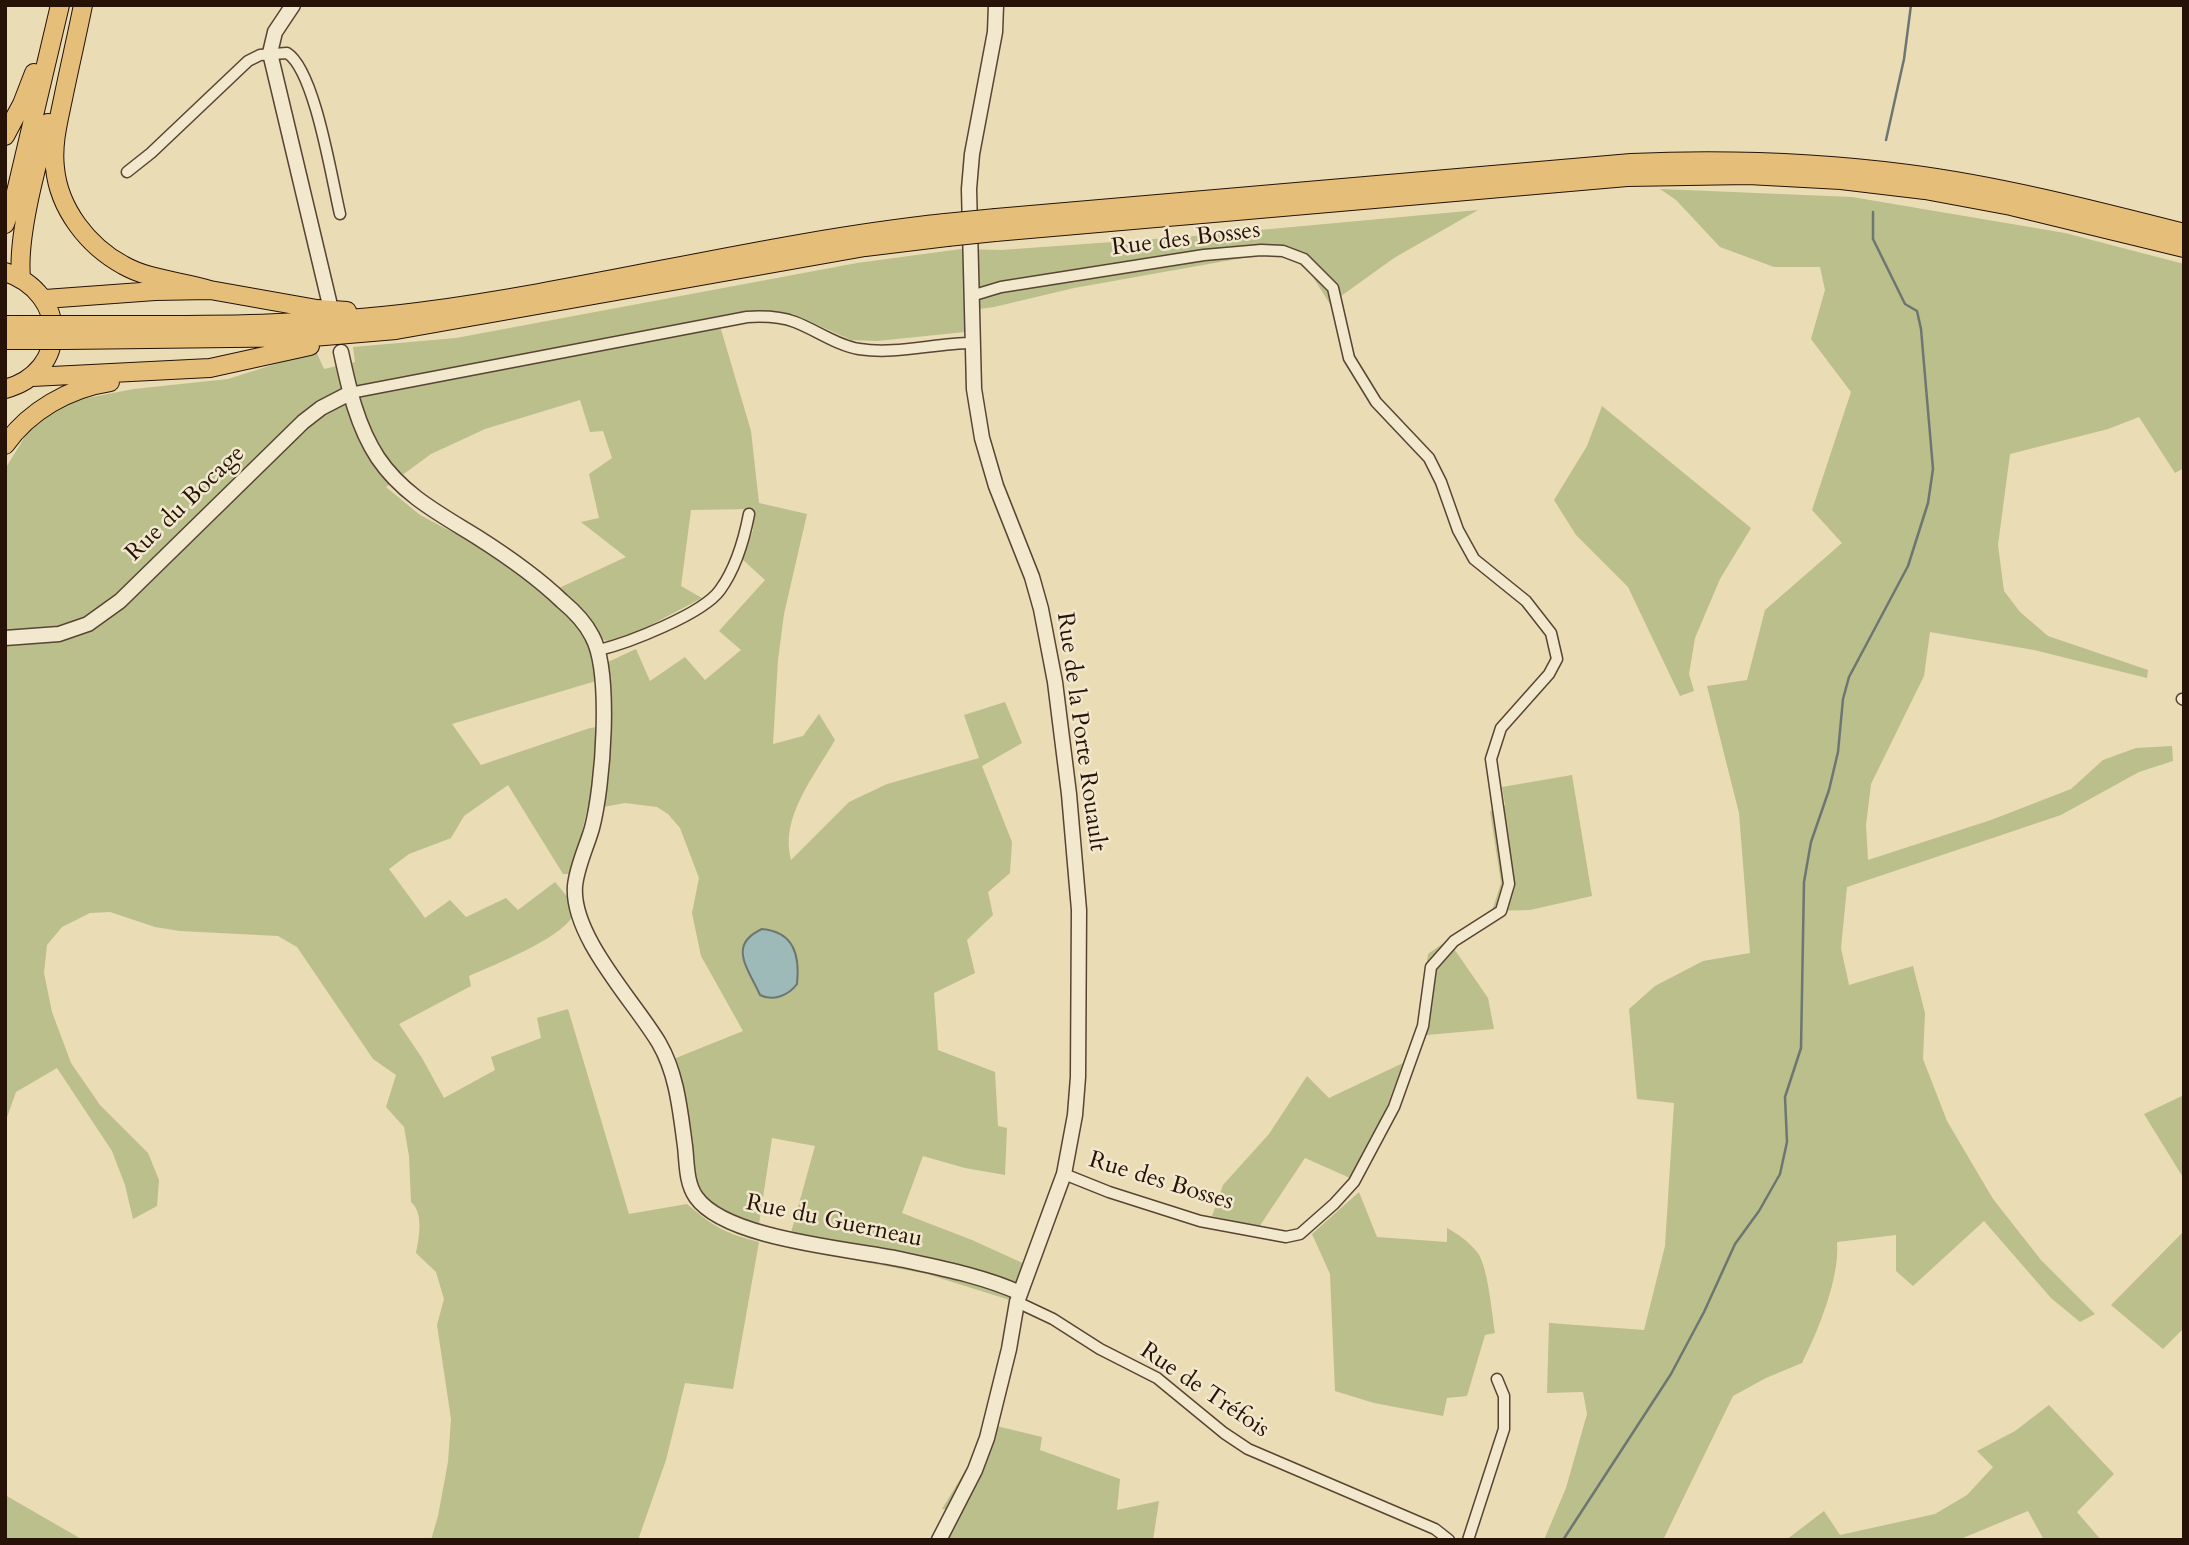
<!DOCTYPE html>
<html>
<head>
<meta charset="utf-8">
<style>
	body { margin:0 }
	#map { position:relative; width:2189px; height:1545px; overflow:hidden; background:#eadcb4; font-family:Cardo,serif }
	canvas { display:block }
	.frame { position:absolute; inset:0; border:7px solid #271207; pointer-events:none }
</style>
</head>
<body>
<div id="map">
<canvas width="2189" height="1545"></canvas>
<div class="frame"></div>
</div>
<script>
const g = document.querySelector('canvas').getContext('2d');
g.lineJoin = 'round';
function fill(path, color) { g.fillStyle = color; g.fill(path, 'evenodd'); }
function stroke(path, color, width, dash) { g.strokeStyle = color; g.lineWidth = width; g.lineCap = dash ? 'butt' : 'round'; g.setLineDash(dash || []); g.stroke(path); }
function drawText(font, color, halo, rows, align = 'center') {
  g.font = font + ' Cardo,serif'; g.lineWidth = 5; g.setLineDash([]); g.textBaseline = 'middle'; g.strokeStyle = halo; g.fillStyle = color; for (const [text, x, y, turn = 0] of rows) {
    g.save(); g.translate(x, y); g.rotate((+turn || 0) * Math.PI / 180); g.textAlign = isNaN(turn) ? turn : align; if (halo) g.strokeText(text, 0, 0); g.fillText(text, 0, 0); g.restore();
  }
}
const green = new Path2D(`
	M 1660,189 L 1852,197 L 2065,233 L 2184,264 L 2184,468 L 2175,473 L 2139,417 L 2108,429 L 2010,454 L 1998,545 L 2004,591 L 2020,612 L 2048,636 L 2148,670 L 2147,678 L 2034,650 L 1930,632 L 1924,676 L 1871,784 L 1866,825 L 1868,860 L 1991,820 L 2071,789 L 2103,760 L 2136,748 L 2172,746 L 2173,761 L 2139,772 L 2061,815 L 1847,887 L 1841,948 L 1849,985 L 1913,966 L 1925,1013 L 1923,1059 L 1947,1121 L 1993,1199 L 2041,1260 L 2095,1314 L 2080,1322 L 2051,1298 L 1984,1221 L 1913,1286 L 1896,1271 L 1896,1235 L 1837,1242 C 1840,1278 1818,1331 1802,1363 L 1766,1378 L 1733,1396 L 1663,1540 L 1544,1540 L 1566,1488 L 1587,1414 L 1583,1392 L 1547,1393 L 1549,1323 L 1644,1330 L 1665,1246 L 1674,1103 L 1637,1099 L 1629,1009 L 1655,986 L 1703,961 L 1750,953 L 1739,813 L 1707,686 L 1747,680 L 1765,610 L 1842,543 L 1812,510 L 1851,392 L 1811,339 L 1825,290 L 1820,267 L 1774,267 L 1720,247 L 1676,200 Z
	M 1478,210 L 1394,258 L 1330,304 L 1311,274 L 1292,258 L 1265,254 L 1074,288 L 994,307 L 964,311 L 965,332 L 877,341 L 851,340 L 793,314 L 720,326 L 751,431 L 759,503 L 807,514 L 784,614 L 778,660 L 773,744 L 803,736 L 819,714 L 835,740 C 815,775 779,818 791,860 L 849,802 L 887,784 L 979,758 L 964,715 L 1005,702 L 1022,743 L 982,766 L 1012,842 L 1010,873 L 988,892 L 993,915 L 967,940 L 975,973 L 934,993 L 938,1050 L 995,1072 L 998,1126 L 1007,1128 L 1005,1175 L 965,1168 L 923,1156 L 902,1213 L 972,1240 L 1027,1265 L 1013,1301 L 927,1274 L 787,1247 L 815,1146 L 772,1138 L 759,1224 C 733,1214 714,1209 696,1186 L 676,1058 L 743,1031 L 701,956 L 692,913 L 699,878 L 680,828 L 668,814 L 657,807 L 625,803 L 587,810 L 572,874 L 563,874 L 508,785 L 464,816 L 451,838 L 409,854 L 389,869 L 425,918 L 450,900 L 466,917 L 506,898 L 518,910 L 555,882 L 570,900 L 573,916 C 558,940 496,964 469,976 L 471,986 L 399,1024 L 422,1058 L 444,1098 L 495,1070 L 491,1057 L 541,1038 L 537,1018 L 568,1009 L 629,1214 L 687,1204 C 714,1227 724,1233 759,1242 L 733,1389 L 685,1383 L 666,1460 L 638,1540 L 431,1540 L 438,1516 L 448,1462 L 451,1419 L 437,1325 L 444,1299 L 436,1272 L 416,1253 C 419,1238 424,1213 411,1202 L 409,1156 L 404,1127 L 386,1107 L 396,1075 L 373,1059 L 297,947 L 278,936 L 180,931 L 155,927 L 110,912 L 90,913 L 62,927 L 47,945 L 44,973 L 52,1012 L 71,1063 L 100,1105 L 148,1153 L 159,1180 L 157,1206 L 133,1219 L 125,1185 L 112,1151 L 57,1068 L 16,1092 L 5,1123 L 5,469 L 29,430 L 50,413 L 81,399 L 134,389 L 228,379 L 316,351 L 324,369 L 355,362 L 353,347 L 456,338 L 857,263 L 961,249 L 1001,250 L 1183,237 ZM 580,400 L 590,432 L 603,431 L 612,458 L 589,474 L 599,518 L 581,522 L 626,557 L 559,588 L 604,640 L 612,642 L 624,639 L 702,598 L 681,586 L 691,510 L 754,509 L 753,530 L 742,559 L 765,580 L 719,631 L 741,650 L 705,680 L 685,657 L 650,681 L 636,649 L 608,662 L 610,725 L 590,728 L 481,765 L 452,724 L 596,681 L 595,662 L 590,644 L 573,620 L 532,583 L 471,542 L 420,515 L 386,487 L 431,454 L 485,429 Z
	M 1602,406 L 1751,528 L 1720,579 L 1695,638 L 1689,674 L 1694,691 L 1680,696 L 1628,587 L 1576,535 L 1554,500 L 1587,446 Z
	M 1572,775 L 1592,896 L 1530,910 L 1492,911 L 1501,883 L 1490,811 L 1505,805 L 1502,787 Z
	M 1448,940 L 1488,998 L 1494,1029 L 1416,1036 L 1428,954 Z
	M 1403,1063 L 1382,1120 L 1350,1178 L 1305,1158 L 1259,1227 L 1212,1216 L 1223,1185 L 1269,1134 L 1307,1076 L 1329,1098 Z
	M 2184,1095 L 2184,1179 L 2144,1114 Z
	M 1359,1192 L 1377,1237 L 1447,1242 L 1447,1228 C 1458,1234 1469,1242 1477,1252 C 1488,1265 1492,1315 1495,1333 L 1485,1335 L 1467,1396 L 1447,1398 L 1443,1416 L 1374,1403 L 1335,1391 L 1330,1274 L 1312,1234 Z
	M 2184,1231 L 2184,1328 L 2163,1349 L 2111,1305 Z
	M 2049,1405 L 2114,1474 L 2077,1512 L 2101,1540 L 2044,1540 L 2028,1511 L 1958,1540 L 1786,1540 L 1824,1511 L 1840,1535 L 1935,1514 L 1967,1495 L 1993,1467 L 1977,1451 L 2015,1431 Z
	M 984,1423 L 1042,1437 L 1040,1450 L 1120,1479 L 1117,1510 L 1159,1501 L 1153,1540 L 946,1540 L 962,1510 L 942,1509 L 968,1466 Z
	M 5,1495 L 83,1540 L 5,1540 Z`);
const water = new Path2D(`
	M 762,929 C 794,932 800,955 797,984 C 789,995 773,1002 760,995 C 748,968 727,945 762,929 Z`);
const stream = new Path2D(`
	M 1886,140 L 1904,59 L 1911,5
	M 1563,1540 L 1671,1374 L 1704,1312 L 1735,1244 L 1759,1211 L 1780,1174 L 1787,1142 L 1785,1097 L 1801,1048 L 1804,882 L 1811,842 L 1829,790 L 1838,752 L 1843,699 L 1849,677 L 1908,566 L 1928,503 L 1933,469 L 1921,329 L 1917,311 L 1905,304 L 1873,239 L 1873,212`);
const minor = new Path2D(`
	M 127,172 L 151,153 L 248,61 L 260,55 L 287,53 C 315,70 332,181 340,214
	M 971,296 L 1001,287 L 1204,255 L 1261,250 L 1283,251 L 1304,259 L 1333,288 L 1349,358 L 1376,402 L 1429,458 L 1441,482 L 1458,530 L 1474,559 L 1526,601 L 1551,633 L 1557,659 L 1549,674 L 1501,728 L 1491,759 L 1509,884 L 1501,911 L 1454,941 L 1431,967 L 1423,1026 L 1394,1107 L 1354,1182 L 1334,1204 L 1300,1234 L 1286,1237 L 1200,1221 L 1109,1192 L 1064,1174
	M 350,393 L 747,317 C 763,316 779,316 795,322 C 816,330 836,345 859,349 C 897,355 934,343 972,343
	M 599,650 C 628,643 703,614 720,590 C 736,568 744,540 749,514
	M 2182,699 L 2184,700
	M 1017,1302 L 1053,1319 L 1100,1349 L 1157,1378 L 1224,1433 L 1248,1449 L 1435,1529 L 1449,1540
	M 1468,1540 L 1504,1429 L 1504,1396 L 1497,1379`);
const tertiary = new Path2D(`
	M 293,5 L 275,32 L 270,53 L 329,301
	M 341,352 C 349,389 357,426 378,458 C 403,495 440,514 477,537 C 507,556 536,576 562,601 C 574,611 585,622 592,636 C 612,672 603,787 592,828 C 587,846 577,866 575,886 C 571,936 634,1001 659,1043 C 677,1074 680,1110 685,1146 C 687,1163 686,1183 696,1197 C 726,1240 854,1249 904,1260 C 941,1268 986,1277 1020,1293
	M 5,638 L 59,634 L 88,624 L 120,601 L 303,422 L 321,408 L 350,393
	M 939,1540 L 975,1470 L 987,1438 L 1009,1349 L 1017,1302 L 1064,1174 L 1075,1115 L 1078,1077 L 1079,910 L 1069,794 L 1055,682 L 1041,609 L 1032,577 L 996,486 L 982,438 L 974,389 L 969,189 L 972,154 L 995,32 L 996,5`);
const trunk = new Path2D(`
	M 83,5 C 77,35 70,65 64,94 C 59,119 52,143 55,168 C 59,209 88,246 123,265 C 149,280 182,281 210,290
	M 5,136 L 22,104 L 34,73
	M 996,218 L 1631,163 C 1724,159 1816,162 1908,174 C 2001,186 2093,210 2184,233
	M 5,224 L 15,196 L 60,5
	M 995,232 L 1627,177 L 1748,175 L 1841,180 L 1925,190 L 2011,206 L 2184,248
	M 5,272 C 69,293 69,372 5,389
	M 21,277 C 17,236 37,164 48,123
	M 45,299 L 155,291 L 210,290 L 317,309 L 347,311
	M 5,325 L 23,325
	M 69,325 C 185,325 302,327 418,312 C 594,289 767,242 945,223
	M 5,340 L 21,340
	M 66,340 L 313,337 L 396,330 L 865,247 L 947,237
	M 32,377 L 210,368 L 310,346
	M 5,445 C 29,411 69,388 110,382`);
const trunkBridge = new Path2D(`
	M 945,223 L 996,218
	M 947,237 L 995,232
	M 23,325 L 69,325
	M 21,340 L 66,340`);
const streetNames = [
	["Rue des Bosses",1186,240,-7],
	["Rue du Bocage",186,504,-44],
	["Rue de la Porte Rouault",1080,732,82],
	["Rue des Bosses",1161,1182,17],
	["Rue du Guerneau",834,1222,12],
	["Rue de Tréfois",1204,1391,34]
];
fill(green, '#babf8b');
fill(water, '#9db9b8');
stroke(water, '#6e7671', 2);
stroke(stream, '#6e7671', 2.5);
stroke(minor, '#584432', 13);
stroke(tertiary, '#584432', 17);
stroke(trunk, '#271207', 20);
stroke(minor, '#f1e8ce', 10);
stroke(tertiary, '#f1e8ce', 14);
stroke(trunk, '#e5be7a', 18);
stroke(trunkBridge, '#271207', 20, []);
stroke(trunkBridge, '#e5be7a', 18);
drawText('24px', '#271207', '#f1e8ce', streetNames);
</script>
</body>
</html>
